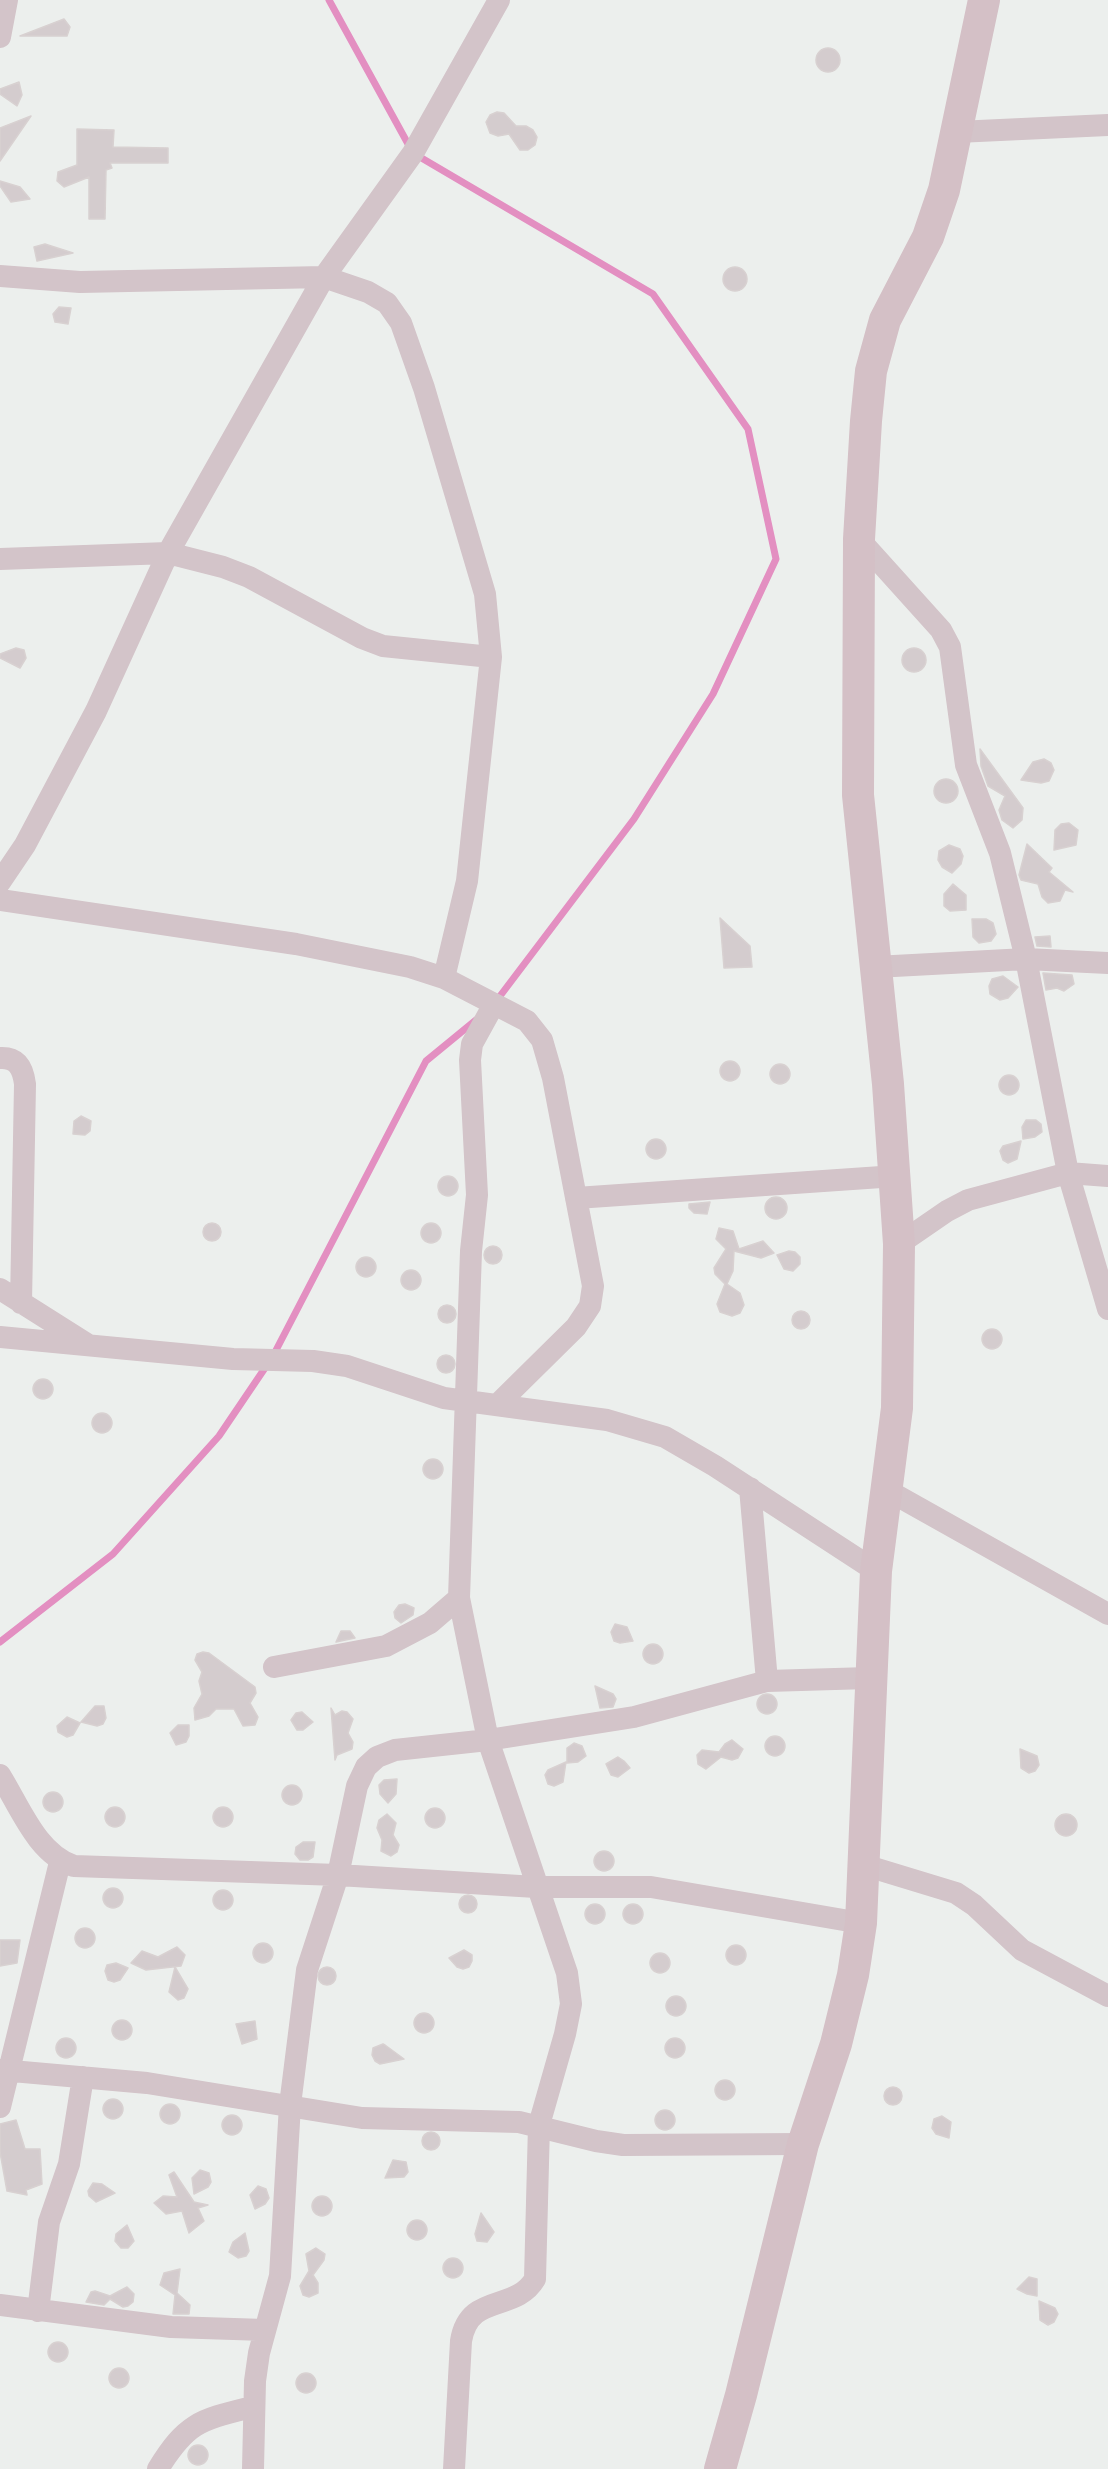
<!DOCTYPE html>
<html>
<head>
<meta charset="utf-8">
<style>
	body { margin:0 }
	canvas { display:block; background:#ecefed }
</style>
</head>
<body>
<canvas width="1108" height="2469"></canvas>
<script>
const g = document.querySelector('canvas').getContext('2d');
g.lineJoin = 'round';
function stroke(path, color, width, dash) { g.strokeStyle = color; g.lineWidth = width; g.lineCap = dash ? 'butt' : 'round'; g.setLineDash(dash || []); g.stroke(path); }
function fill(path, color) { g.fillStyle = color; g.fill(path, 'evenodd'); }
const stream = new Path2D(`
	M 329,0 L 413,153 L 653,294 L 748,429 L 776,559 L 713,694 L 634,819 L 497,1000
	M 273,1356 L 426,1061 L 476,1020
	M 0,1642 L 113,1554 L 219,1436 L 267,1365`);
const building = new Path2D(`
	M 64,19 L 70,27 L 67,36 L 20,36 Z
	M816 60a12 12 0 1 1 24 0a12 12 0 1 1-24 0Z
	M 19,82 L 22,95 L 17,106 L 0,94 L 0,89 Z
	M 497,112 L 504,113 L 516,126 L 526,126 L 533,130 L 537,137 L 535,145 L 528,150 L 520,150 L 509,134 L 498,136 L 490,133 L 486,122 L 490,115 Z
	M 31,116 L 0,161 L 0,128 Z
	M 77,129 L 114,130 L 113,147 L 168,148 L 168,163 L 110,163 L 112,168 L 106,170 L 105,219 L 89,219 L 89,177 L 64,187 L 57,181 L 58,172 L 77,165 Z
	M 0,181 L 20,187 L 30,199 L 11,202 L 0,186 Z
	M 45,244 L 73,253 L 37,261 L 34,247 Z
	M723 279a12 12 0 1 1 24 0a12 12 0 1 1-24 0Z
	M 59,307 L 71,308 L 68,324 L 55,322 L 53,314 Z
	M902 660a12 12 0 1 1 24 0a12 12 0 1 1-24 0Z
	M 16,648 L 24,650 L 26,658 L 20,668 L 0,658 L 0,654 Z
	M 980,749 L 1023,808 L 1022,820 L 1013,828 L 1002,820 L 999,810 L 1005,796 L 988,786 L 981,766 Z
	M 1044,759 L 1051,763 L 1054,770 L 1049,781 L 1041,783 L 1021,780 L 1033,762 Z
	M934 791a12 12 0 1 1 24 0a12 12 0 1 1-24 0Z
	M 1069,823 L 1078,830 L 1076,845 L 1054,850 L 1055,830 L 1061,824 Z
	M 1027,844 L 1052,868 L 1049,872 L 1073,892 L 1065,890 L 1060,901 L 1048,903 L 1042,897 L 1038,884 L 1021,880 L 1019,875 Z
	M 949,845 L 960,849 L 963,856 L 961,864 L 952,873 L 942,867 L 938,860 L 939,851 Z
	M 953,884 L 966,895 L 966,910 L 950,911 L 944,906 L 944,894 Z
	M 720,918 L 750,946 L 752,967 L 724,968 Z
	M 972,919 L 986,919 L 993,923 L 996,934 L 991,941 L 979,943 L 973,937 Z
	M 1050,936 L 1051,947 L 1037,946 L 1035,937 Z
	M 1043,973 L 1072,975 L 1074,984 L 1064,991 L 1057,988 L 1046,990 Z
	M 1003,976 L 1018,987 L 1008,998 L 1000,1000 L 990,994 L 989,986 L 992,979 Z
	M720 1071a10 10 0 1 1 20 0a10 10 0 1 1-20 0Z
	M770 1074a10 10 0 1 1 20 0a10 10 0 1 1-20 0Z
	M999 1085a10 10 0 1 1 20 0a10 10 0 1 1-20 0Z
	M 81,1116 L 91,1121 L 90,1131 L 85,1135 L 73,1134 L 74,1121 Z
	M 1026,1120 L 1036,1120 L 1041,1124 L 1042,1132 L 1035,1137 L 1023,1139 L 1022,1127 Z
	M646 1149a10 10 0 1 1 20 0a10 10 0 1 1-20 0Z
	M 1021,1141 L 1017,1159 L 1008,1163 L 1003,1160 L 1000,1151 L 1003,1146 Z
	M438 1186a10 10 0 1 1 20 0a10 10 0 1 1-20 0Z
	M765 1208a11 11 0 1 1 22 0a11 11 0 1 1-22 0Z
	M 710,1202 L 707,1214 L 694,1213 L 689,1208 L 689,1204 Z
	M203 1232a9 9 0 1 1 18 0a9 9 0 1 1-18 0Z
	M421 1233a10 10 0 1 1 20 0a10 10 0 1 1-20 0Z
	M 719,1228 L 733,1231 L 739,1249 L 763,1241 L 774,1253 L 761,1258 L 734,1251 L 733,1271 L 727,1284 L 740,1293 L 744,1305 L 740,1313 L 732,1316 L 720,1312 L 717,1304 L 725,1284 L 715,1274 L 714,1268 L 726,1249 L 716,1239 Z
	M484 1255a9 9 0 1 1 18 0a9 9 0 1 1-18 0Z
	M 789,1251 L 795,1252 L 800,1257 L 800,1264 L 793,1271 L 784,1269 L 777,1255 Z
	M356 1267a10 10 0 1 1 20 0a10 10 0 1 1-20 0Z
	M401 1280a10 10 0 1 1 20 0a10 10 0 1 1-20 0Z
	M438 1314a9 9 0 1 1 18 0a9 9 0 1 1-18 0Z
	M792 1320a9 9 0 1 1 18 0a9 9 0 1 1-18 0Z
	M982 1339a10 10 0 1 1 20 0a10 10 0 1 1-20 0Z
	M437 1364a9 9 0 1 1 18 0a9 9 0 1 1-18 0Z
	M33 1389a10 10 0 1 1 20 0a10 10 0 1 1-20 0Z
	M92 1423a10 10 0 1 1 20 0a10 10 0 1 1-20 0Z
	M423 1469a10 10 0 1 1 20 0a10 10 0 1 1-20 0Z
	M 405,1604 L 414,1608 L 413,1615 L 401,1623 L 395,1618 L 394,1612 L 399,1605 Z
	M 615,1624 L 627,1627 L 633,1641 L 620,1643 L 614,1641 L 611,1632 Z
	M 341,1631 L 350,1631 L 355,1638 L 336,1642 Z
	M643 1654a10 10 0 1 1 20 0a10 10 0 1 1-20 0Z
	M 203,1652 L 209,1653 L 255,1687 L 256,1693 L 250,1703 L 258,1717 L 255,1725 L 243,1726 L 234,1709 L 216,1709 L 209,1716 L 195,1720 L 194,1708 L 202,1694 L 199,1681 L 202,1672 L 195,1660 L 197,1654 Z
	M 595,1686 L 613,1694 L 616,1699 L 613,1707 L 600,1708 Z
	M757 1704a10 10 0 1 1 20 0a10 10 0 1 1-20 0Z
	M 95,1706 L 104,1706 L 106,1718 L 103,1724 L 97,1726 L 81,1722 Z
	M 331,1708 L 335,1715 L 342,1711 L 347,1712 L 353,1719 L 348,1733 L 353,1742 L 352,1749 L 337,1755 L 335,1760 Z
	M 302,1712 L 313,1722 L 303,1730 L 297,1730 L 291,1720 L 296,1713 Z
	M 67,1717 L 80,1723 L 73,1735 L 67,1737 L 58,1732 L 57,1726 Z
	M 178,1725 L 189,1725 L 189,1736 L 186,1742 L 176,1745 L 170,1733 Z
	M765 1746a10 10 0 1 1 20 0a10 10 0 1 1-20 0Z
	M 732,1740 L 743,1749 L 738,1758 L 732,1760 L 721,1757 L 706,1769 L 698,1764 L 697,1755 L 702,1750 L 719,1752 L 725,1744 Z
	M 574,1743 L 582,1746 L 586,1756 L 578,1762 L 567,1763 L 567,1748 Z
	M 1020,1749 L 1037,1756 L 1039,1765 L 1035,1771 L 1029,1773 L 1021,1768 Z
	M 618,1757 L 624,1761 L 630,1768 L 618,1777 L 611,1775 L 606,1764 Z
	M 566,1762 L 563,1782 L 554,1786 L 548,1784 L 545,1775 L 548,1770 Z
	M 397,1779 L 396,1794 L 388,1803 L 380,1794 L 379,1785 L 384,1780 Z
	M282 1795a10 10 0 1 1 20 0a10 10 0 1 1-20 0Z
	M43 1802a10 10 0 1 1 20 0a10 10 0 1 1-20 0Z
	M213 1817a10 10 0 1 1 20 0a10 10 0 1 1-20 0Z
	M105 1817a10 10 0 1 1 20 0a10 10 0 1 1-20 0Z
	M425 1818a10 10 0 1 1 20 0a10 10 0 1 1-20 0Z
	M1055 1825a11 11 0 1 1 22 0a11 11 0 1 1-22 0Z
	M 387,1814 L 396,1823 L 393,1835 L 399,1845 L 397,1852 L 391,1856 L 381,1851 L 382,1840 L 377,1828 L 379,1820 Z
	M 303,1842 L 315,1842 L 313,1857 L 308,1860 L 300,1860 L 295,1854 L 296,1847 Z
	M594 1861a10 10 0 1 1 20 0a10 10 0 1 1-20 0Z
	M103 1898a10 10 0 1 1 20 0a10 10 0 1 1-20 0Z
	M213 1900a10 10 0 1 1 20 0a10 10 0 1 1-20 0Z
	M459 1904a9 9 0 1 1 18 0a9 9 0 1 1-18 0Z
	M585 1914a10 10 0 1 1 20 0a10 10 0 1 1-20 0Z
	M623 1914a10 10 0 1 1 20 0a10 10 0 1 1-20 0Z
	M75 1938a10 10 0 1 1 20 0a10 10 0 1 1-20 0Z
	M 0,1940 L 20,1940 L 17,1963 L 0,1966 Z
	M253 1953a10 10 0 1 1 20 0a10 10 0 1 1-20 0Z
	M726 1955a10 10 0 1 1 20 0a10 10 0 1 1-20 0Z
	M 177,1947 L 185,1955 L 181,1966 L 146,1970 L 131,1963 L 142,1951 L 158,1957 Z
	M 464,1950 L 472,1955 L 472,1961 L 469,1967 L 463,1969 L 457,1967 L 449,1958 Z
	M650 1963a10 10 0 1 1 20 0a10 10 0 1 1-20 0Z
	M 116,1963 L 128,1968 L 120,1980 L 114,1982 L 108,1980 L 105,1971 L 107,1965 Z
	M 175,1967 L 188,1989 L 184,1998 L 178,2000 L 169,1992 Z
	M318 1976a9 9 0 1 1 18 0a9 9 0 1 1-18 0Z
	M666 2006a10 10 0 1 1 20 0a10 10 0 1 1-20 0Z
	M414 2023a10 10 0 1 1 20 0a10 10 0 1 1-20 0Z
	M112 2030a10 10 0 1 1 20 0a10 10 0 1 1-20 0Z
	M 255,2021 L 257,2039 L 242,2044 L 236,2024 Z
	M665 2048a10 10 0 1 1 20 0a10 10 0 1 1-20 0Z
	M56 2048a10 10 0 1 1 20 0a10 10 0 1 1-20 0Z
	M 383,2044 L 385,2045 L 404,2059 L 380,2064 L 375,2061 L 372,2055 L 373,2048 Z
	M715 2090a10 10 0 1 1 20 0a10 10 0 1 1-20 0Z
	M884 2096a9 9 0 1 1 18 0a9 9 0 1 1-18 0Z
	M103 2109a10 10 0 1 1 20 0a10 10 0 1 1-20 0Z
	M160 2114a10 10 0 1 1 20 0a10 10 0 1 1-20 0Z
	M655 2120a10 10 0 1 1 20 0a10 10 0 1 1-20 0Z
	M222 2125a10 10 0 1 1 20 0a10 10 0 1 1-20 0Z
	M 942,2116 L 951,2122 L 949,2138 L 936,2134 L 932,2128 L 934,2119 Z
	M 16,2120 L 25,2149 L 40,2149 L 42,2184 L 26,2190 L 27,2195 L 7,2191 L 0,2152 L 0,2124 Z
	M422 2141a9 9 0 1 1 18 0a9 9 0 1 1-18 0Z
	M 393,2160 L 406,2162 L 408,2172 L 404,2177 L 385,2178 Z
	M 200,2170 L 209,2173 L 211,2182 L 208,2187 L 194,2194 L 192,2178 Z
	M 174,2172 L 194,2202 L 208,2205 L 198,2208 L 204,2221 L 189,2233 L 182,2211 L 166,2214 L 154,2203 L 163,2196 L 177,2197 L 169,2175 Z
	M 93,2183 L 102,2184 L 115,2193 L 96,2202 L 89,2196 L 88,2191 Z
	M 258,2186 L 266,2189 L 269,2198 L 265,2204 L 255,2209 L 250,2195 Z
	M312 2206a10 10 0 1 1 20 0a10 10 0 1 1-20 0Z
	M 481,2213 L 494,2232 L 487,2242 L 477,2241 L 475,2234 Z
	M407 2230a10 10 0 1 1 20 0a10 10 0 1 1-20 0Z
	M 127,2225 L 134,2241 L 128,2248 L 121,2248 L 115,2241 L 116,2234 Z
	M 245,2233 L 249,2251 L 246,2256 L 238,2258 L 229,2252 L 233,2242 Z
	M 316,2248 L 325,2254 L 324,2260 L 313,2275 L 318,2283 L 318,2293 L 309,2297 L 303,2295 L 300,2286 L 309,2271 L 306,2254 Z
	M443 2268a10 10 0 1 1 20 0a10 10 0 1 1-20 0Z
	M 180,2269 L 177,2293 L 190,2305 L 189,2314 L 173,2314 L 175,2295 L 160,2285 L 164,2273 Z
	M 1029,2277 L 1037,2279 L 1037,2296 L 1027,2294 L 1017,2289 Z
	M 127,2287 L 134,2294 L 133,2302 L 128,2306 L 123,2307 L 110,2299 L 104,2305 L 86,2302 L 91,2292 L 95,2291 L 110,2296 Z
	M 1039,2301 L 1055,2308 L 1058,2314 L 1054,2322 L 1048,2325 L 1040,2320 Z
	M48 2352a10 10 0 1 1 20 0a10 10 0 1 1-20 0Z
	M109 2378a10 10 0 1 1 20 0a10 10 0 1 1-20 0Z
	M296 2383a10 10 0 1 1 20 0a10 10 0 1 1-20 0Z
	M188 2455a10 10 0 1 1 20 0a10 10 0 1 1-20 0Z`);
const street = new Path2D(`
	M 0,37 L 7,0
	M 957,132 L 1108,125
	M 0,276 L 80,282 L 324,277 L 368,292 L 387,303 L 401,323 L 424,388 L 485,594 L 491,657 L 467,881 L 444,978
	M 859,539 L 941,630 L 950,647 L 966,765 L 1000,853 L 1026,959 L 1068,1173 L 1108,1309
	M 0,559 L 168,553 L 223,567 L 249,577 L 362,638 L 383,646 L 491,657
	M 0,882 L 25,845 L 96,711 L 168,553 L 324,277 L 413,153 L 499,0
	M 0,900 L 296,944 L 410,967 L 444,978 L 527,1021 L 542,1040 L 553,1078 L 593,1286 L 590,1306 L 576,1327 L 498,1404
	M 875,967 L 1026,959 L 1108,963
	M 0,1058 C 17,1057 23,1068 25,1084 L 21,1303
	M 576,1198 L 896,1176
	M 899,1244 L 947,1211 L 968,1200 L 1068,1173 L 1108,1176
	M 0,1289 L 87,1344
	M 0,1337 L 233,1359 L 313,1361 L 347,1366 L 444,1398 L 607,1420 L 665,1437 L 715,1466 L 876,1571
	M 750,1488 L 767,1681
	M 887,1490 L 1108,1614
	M 274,1667 L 386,1646 L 430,1623 L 459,1598
	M 0,1775 C 20,1807 37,1854 74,1866 L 338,1875 L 536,1887 L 651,1887 L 861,1923
	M 864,1865 L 956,1893 L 974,1905 L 1022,1950 L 1108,1996
	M 0,2070 L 147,2083 L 362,2118 L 519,2122 L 596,2141 L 623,2145 L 803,2144
	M 0,2107 L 60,1862
	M 0,2305 L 171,2327 L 265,2330
	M 38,2311 L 49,2222 L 69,2164 L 83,2077
	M 158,2469 C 187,2422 200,2420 252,2407
	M 253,2469 L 255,2381 L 259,2353 L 280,2276 L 290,2105 L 307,1970 L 338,1875 L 357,1786 L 366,1767 L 377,1757 L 395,1750 L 488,1740 L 634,1717 L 767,1681 L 869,1678
	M 454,2469 L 461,2341 C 469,2292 515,2313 535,2279 L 539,2125 L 565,2034 L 571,2004 L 567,1973 L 488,1740 L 459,1598 L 471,1251 L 477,1195 L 470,1060 L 472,1044 L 494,1004`);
const secondary = new Path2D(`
	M 720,2469 L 741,2395 L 803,2144 L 836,2044 L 853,1975 L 861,1923 L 876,1571 L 897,1408 L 899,1244 L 888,1084 L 858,795 L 859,539 L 866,421 L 871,371 L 885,320 L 928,237 L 944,190 L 984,0`);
stroke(stream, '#e38fc1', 7);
fill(building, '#d4ccce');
stroke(building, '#d8d1d1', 1.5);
stroke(street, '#d3c4c9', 22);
stroke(secondary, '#d4c0c6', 32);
</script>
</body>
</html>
